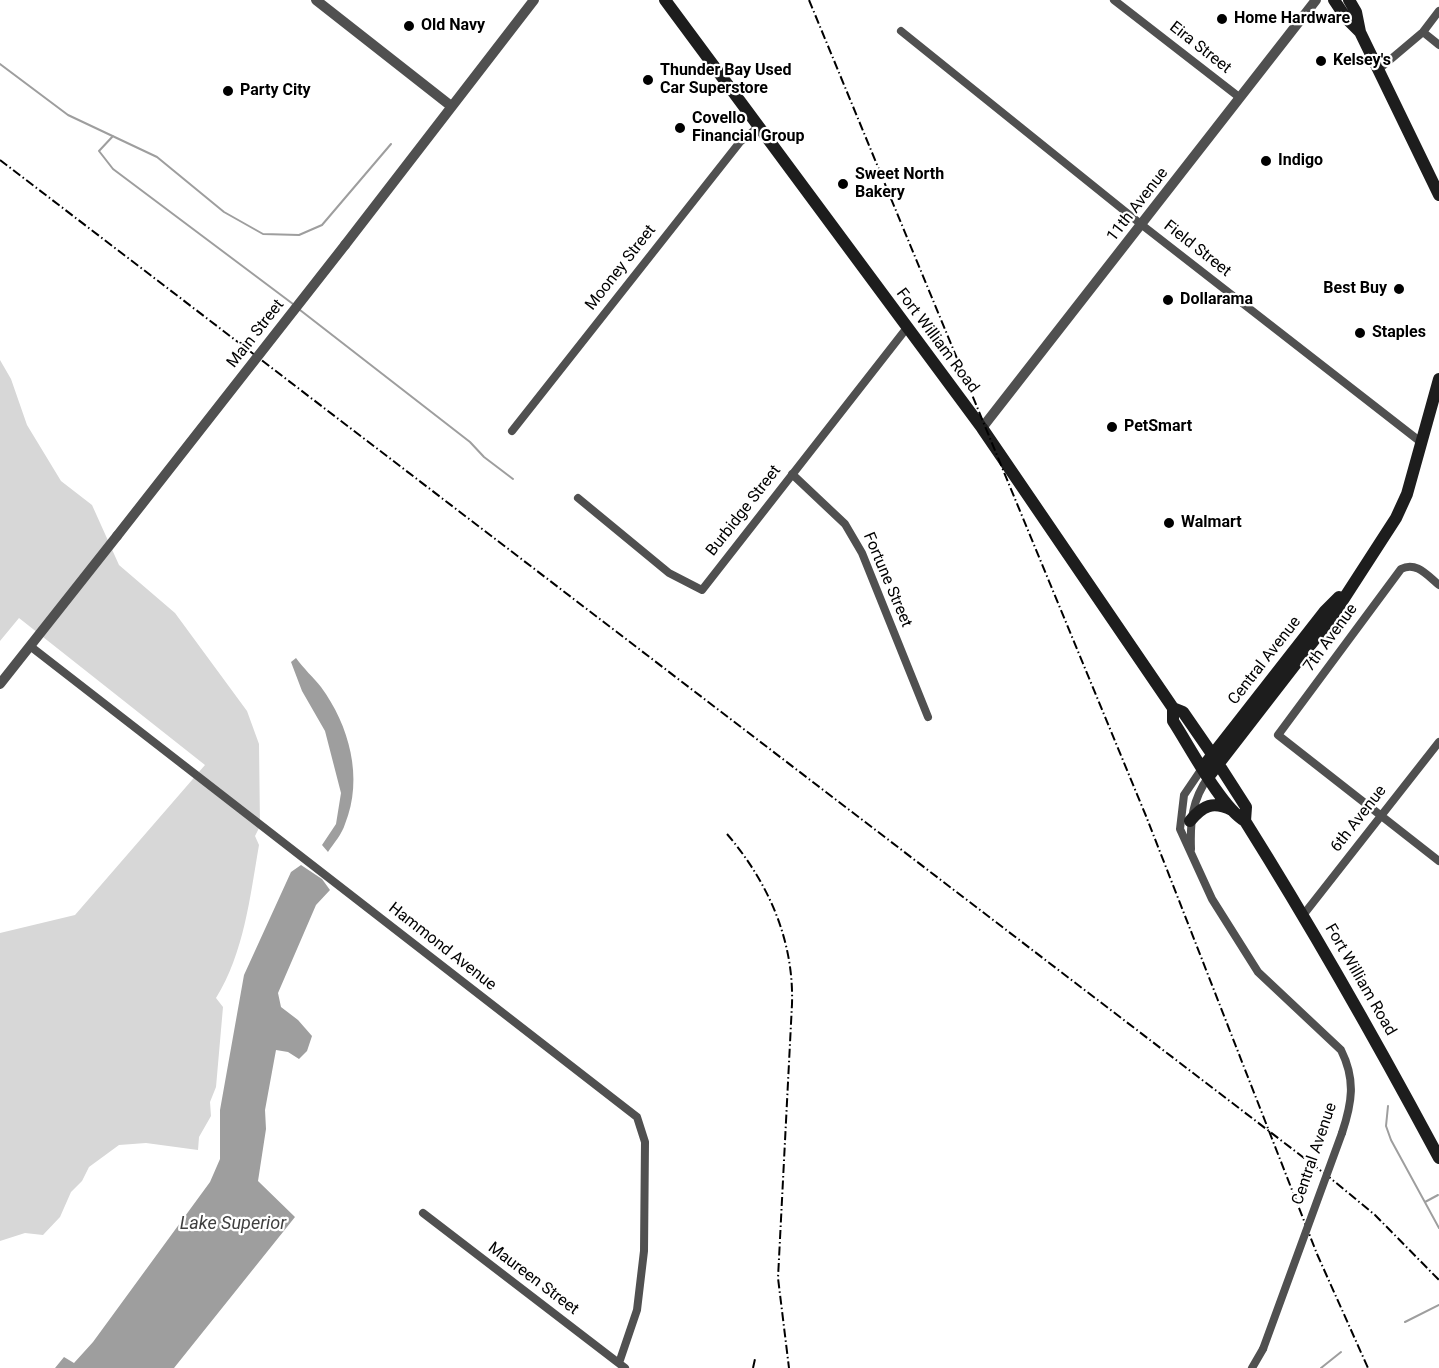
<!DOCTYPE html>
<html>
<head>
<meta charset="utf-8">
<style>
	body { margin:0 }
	canvas { display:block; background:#fff }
</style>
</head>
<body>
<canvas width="1439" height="1368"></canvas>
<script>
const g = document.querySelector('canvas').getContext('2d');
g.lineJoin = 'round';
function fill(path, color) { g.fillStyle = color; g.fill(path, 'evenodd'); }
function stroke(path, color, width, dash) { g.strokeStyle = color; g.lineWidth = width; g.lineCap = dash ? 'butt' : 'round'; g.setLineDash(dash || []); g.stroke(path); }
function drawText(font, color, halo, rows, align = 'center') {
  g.font = font + ' Roboto,sans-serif'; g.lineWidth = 4.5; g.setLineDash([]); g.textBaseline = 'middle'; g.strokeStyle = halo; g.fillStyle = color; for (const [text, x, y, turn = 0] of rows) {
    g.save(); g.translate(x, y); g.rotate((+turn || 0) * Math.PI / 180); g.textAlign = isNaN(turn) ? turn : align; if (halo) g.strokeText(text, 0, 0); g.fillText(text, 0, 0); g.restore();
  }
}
const green = new Path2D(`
	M 0,360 L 11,379 L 27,425 L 61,481 L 92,505 L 119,565 L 175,613 L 247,711 L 259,744 L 260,826 L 255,836 L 259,845 C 250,897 244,953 216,998 L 223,1007 L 216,1087 L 210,1102 L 211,1116 L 199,1137 L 198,1150 L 146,1143 L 119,1145 L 89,1167 L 82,1181 L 71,1192 L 60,1217 L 43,1235 L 25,1233 L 0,1241 L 0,933 L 75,915 L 205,765 L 19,618 L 0,641 Z`);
const water = new Path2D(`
	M 296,658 C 304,669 313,677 321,687 C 349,725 364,778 345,824 C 342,834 334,843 328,852 L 322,845 L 336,824 L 341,793 L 325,731 L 302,691 L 291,662 Z
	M 301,865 L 322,879 L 330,890 L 316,905 L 278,993 L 281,1007 L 298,1020 L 312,1036 L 307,1051 L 299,1059 L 288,1052 L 276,1050 L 265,1110 L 266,1129 L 258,1181 L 295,1217 L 174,1368 L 55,1368 L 64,1357 L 74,1363 L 93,1342 L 210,1182 L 220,1159 L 220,1110 L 244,975 L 291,872 Z`);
const stream = new Path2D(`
	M 0,64 L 68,115 L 157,157 L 224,212 L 263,234 L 299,235 L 322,225 L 391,144
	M 113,136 L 99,151 L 113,169 L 293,304
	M 300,310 L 470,442 L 484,457 L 513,479
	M 1388,1106 L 1386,1126 L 1391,1140 L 1439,1228
	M 1425,1202 L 1438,1195
	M 1405,1322 L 1439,1305
	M 1321,1368 L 1341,1352`);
const minor = new Path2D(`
	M 1114,0 L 1239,97
	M 901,31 L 1142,225 L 1422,443
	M 1423,32 L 1439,45
	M 1378,70 L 1423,32 L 1439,11
	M 512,431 L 740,142 L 757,128
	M 792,474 L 845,524 L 862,553 L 928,717
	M 578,498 L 669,573 L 702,590 L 906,329
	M 1439,585 C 1427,575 1416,561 1401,569 L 1278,735 L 1439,861
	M 30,646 L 637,1117 L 645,1142 L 644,1251 L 637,1310 L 619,1363
	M 1203,767 L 1184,795 L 1180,829 L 1212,899 L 1258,972 L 1341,1050 C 1356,1080 1352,1103 1342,1133
	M 1191,849 C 1190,821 1192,800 1209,776
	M 1304,914 L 1439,742
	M 423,1213 L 625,1368
	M 1252,1368 L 1263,1349`);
const tertiary = new Path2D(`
	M 316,0 L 451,106
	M 345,245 L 534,0
	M 982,428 L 1316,0
	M 0,684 L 117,536`);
const secondary = new Path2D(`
	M 665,0 L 982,428 L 1173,708 L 1173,721 C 1190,747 1221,807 1245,821 C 1314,931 1378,1044 1439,1158
	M 1334,0 L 1346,18 L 1360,32
	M 1349,0 L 1356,12 L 1360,32 L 1439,195
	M 1173,708 L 1183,712 L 1212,754 L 1246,807 L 1245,821
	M 1203,767 L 1325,611 L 1339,597
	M 1209,776 L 1332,617 L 1396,518 L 1407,494 L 1439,379
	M 1190,821 C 1203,805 1213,801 1232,810`);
const rail = new Path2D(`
	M 809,0 L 1146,816 L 1317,1254 L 1368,1368
	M 0,160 L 1329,1177 L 1375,1215 L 1439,1280
	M 727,834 C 768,882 794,940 792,1004 L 778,1278 L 789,1368
	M 753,1368 L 755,1359`);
const minorBridge = new Path2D(`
	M 1263,1349 L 1342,1133`);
const tertiaryBridge = new Path2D(`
	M 117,536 L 345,245`);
const markers = [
	[1222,19,6,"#000"],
	[409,26,6,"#000"],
	[1321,61,6,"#000"],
	[648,80,6,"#000"],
	[228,91,6,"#000"],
	[680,128,6,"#000"],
	[1266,161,6,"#000"],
	[843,184,6,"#000"],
	[1399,289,6,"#000"],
	[1168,300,6,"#000"],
	[1360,333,6,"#000"],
	[1112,427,6,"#000"],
	[1169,523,6,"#000"]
];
const poiNames = [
	["Home Hardware",1234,19],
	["Old Navy",421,26],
	["Kelsey's",1333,61],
	["Thunder Bay Used",660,71],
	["Car Superstore",660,89],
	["Party City",240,91],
	["Covello",692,119],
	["Financial Group",692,137],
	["Indigo",1278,161],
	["Sweet North",855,175],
	["Bakery",855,193],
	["Best Buy",1387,289,"right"],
	["Dollarama",1180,300],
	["Staples",1372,333],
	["PetSmart",1124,427],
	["Walmart",1181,523]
];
const streetNames = [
	["Eira Street",1200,48,38],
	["11th Avenue",1138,205,-52],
	["Field Street",1197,249,38],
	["Mooney Street",621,268,-52],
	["Main Street",256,334,-52],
	["Fort William Road",937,341,53],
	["Burbidge Street",744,511,-52],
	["Fortune Street",887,580,67],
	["7th Avenue",1331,638,-54],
	["Central Avenue",1265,661,-52],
	["6th Avenue",1359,819,-52],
	["Hammond Avenue",442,947,38],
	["Fort William Road",1360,980,60],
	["Central Avenue",1315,1154,-71],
	["Maureen Street",533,1279,37]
];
const waterNames = [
	["Lake Superior",233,1224]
];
fill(green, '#d7d7d7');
fill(water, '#9e9e9e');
stroke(stream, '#9e9e9e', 2);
stroke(minor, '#505050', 8);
stroke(tertiary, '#505050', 10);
stroke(secondary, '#1d1d1d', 12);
stroke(rail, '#000', 2, [9, 3, 1.5, 3]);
stroke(minorBridge, '#505050', 8);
stroke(tertiaryBridge, '#505050', 10);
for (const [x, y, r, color] of markers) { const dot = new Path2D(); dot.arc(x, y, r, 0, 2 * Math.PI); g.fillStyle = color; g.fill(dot); stroke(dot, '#fff', 2); }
drawText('bold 16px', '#000', '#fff', poiNames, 'left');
drawText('16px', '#000', '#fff', streetNames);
drawText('italic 18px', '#3f3f3f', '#fff', waterNames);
</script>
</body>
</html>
